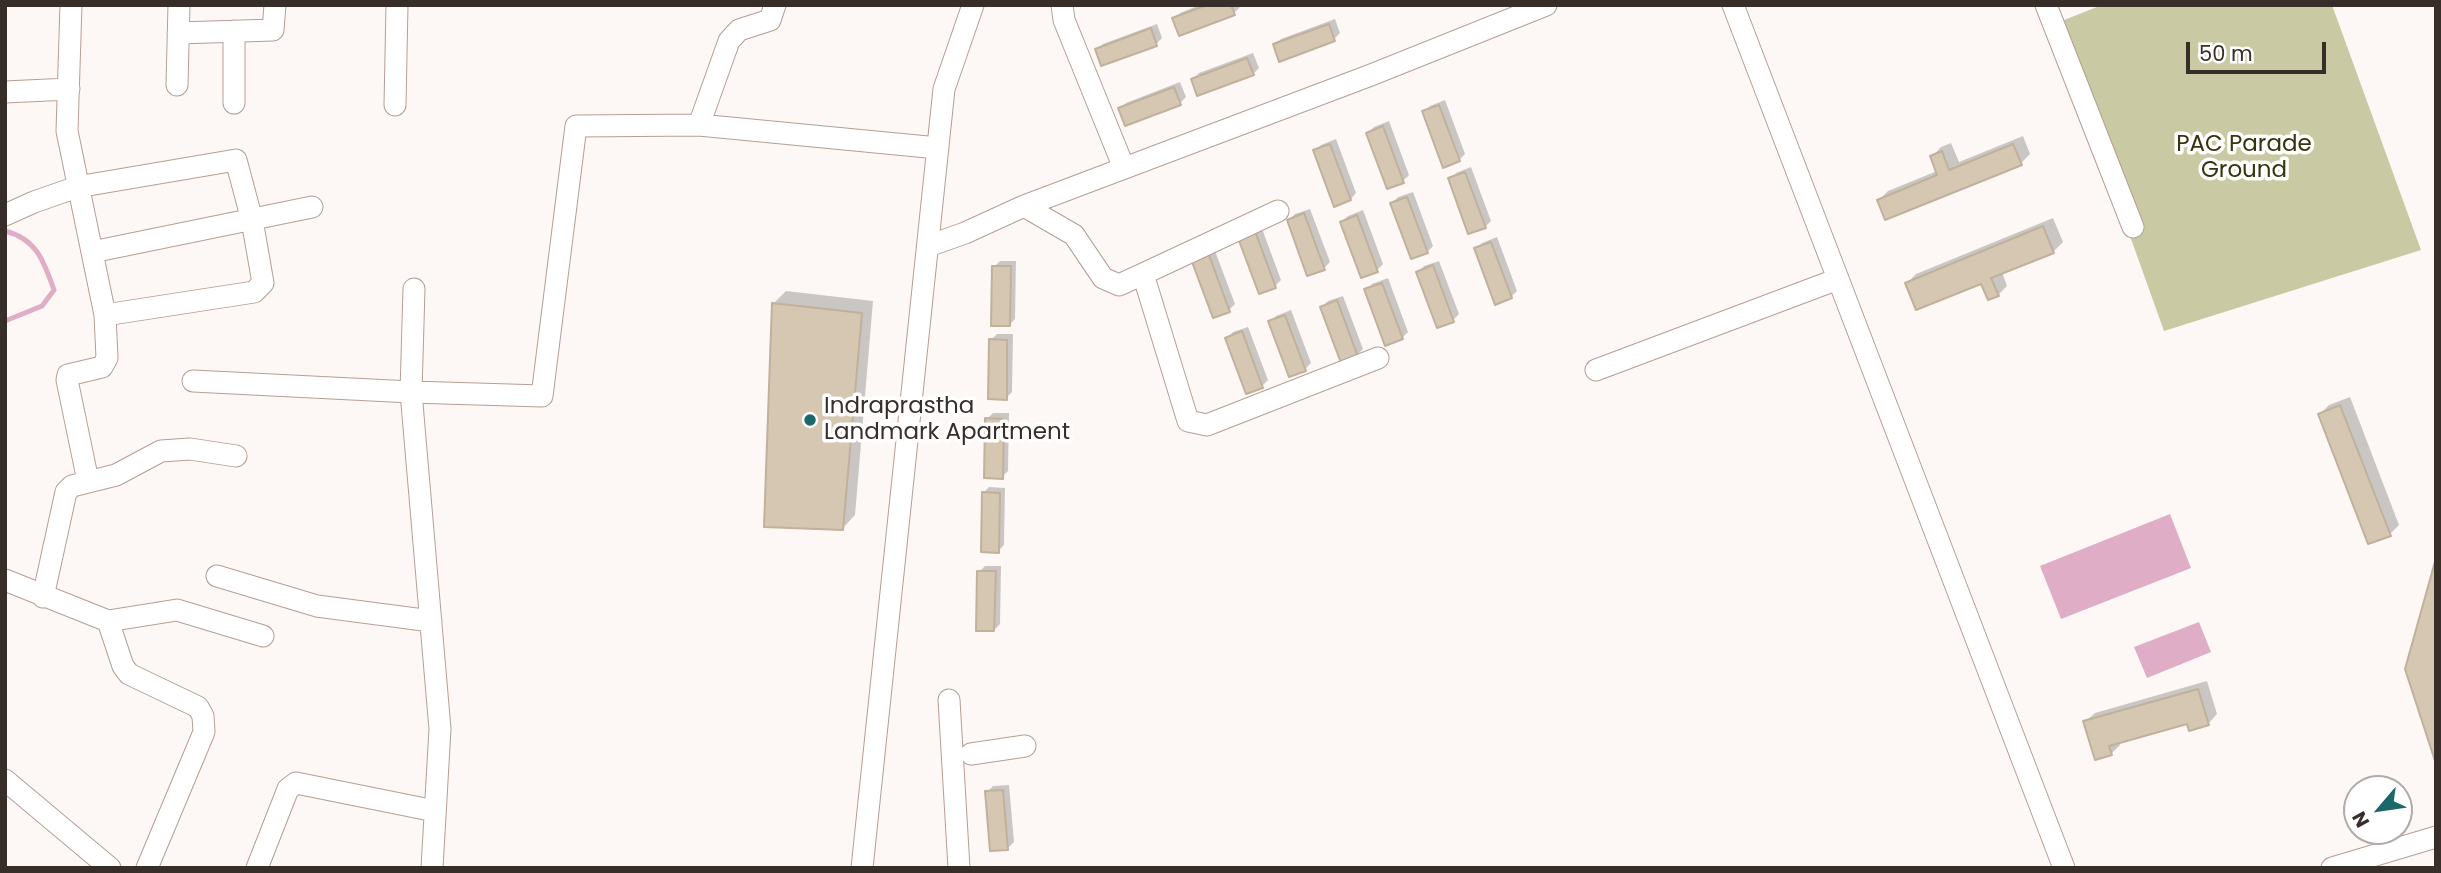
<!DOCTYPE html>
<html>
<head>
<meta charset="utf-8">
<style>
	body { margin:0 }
	#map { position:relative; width:2441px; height:873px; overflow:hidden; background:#fdf8f5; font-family:Poppins,sans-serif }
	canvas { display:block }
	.frame { position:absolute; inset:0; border:7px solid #382e29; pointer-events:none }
	.north { position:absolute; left:2343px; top:775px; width:70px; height:70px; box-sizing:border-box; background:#fff; border:2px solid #afaba9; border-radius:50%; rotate:241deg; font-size:19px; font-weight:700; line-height:28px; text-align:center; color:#382e29 }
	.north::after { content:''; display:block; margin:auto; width:24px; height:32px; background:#1b686b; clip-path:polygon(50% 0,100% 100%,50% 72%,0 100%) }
	.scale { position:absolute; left:2186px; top:42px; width:140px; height:32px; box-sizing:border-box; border:4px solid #382e29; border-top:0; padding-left:9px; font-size:21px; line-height:24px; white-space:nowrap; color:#382e29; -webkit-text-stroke:5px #fff; paint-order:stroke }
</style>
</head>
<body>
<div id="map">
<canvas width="2441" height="873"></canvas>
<div class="frame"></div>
<div class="north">N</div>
<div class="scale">50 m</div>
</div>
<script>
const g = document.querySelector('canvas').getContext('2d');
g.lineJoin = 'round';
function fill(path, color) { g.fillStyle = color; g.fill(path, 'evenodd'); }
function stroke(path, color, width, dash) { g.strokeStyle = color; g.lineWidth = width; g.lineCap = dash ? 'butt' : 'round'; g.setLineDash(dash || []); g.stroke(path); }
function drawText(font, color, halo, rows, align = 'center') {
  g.font = font + ' Poppins,sans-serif'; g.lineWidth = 7; g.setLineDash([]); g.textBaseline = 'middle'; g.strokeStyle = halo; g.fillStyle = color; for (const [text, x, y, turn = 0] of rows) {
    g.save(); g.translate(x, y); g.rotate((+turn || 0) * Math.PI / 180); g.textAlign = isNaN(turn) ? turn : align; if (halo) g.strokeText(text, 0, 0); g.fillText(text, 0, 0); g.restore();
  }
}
const green = new Path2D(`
	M 2102,5 L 2332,5 L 2421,250 L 2164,331 L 2054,24 Z`);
const water = new Path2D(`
	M 2170,514 L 2191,568 L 2061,619 L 2040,566 Z
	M 2199,622 L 2211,652 L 2147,678 L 2134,647 Z`);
const shadow = new Path2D(`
	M 1200,5 L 1239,5 L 1240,7 L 1234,13 L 1174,19 L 1180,13 Z
	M 1335,19 L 1340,33 L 1334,39 L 1275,45 L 1281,39 Z
	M 1157,24 L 1162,38 L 1156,44 L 1097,50 L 1103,44 Z
	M 1253,53 L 1259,68 L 1253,74 L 1193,79 L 1199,73 Z
	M 1180,82 L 1186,97 L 1180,103 L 1120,109 L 1126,103 Z
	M 1445,100 L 1465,154 L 1459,160 L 1424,112 L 1430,106 Z
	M 1389,121 L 1409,175 L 1403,181 L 1368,133 L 1374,127 Z
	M 2023,136 L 2030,154 L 2021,163 L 1879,200 L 1888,191 L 1937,171 L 1932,157 L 1941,147 L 1951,143 L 1959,162 Z
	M 1336,139 L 1356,193 L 1351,199 L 1335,204 L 1315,150 L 1321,145 Z
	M 1471,167 L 1491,221 L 1485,227 L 1450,179 L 1456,173 Z
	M 1413,192 L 1433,246 L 1427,252 L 1392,203 L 1398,197 Z
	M 1310,209 L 1330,262 L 1324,268 L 1289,220 L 1295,214 Z
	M 1363,210 L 1383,264 L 1377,270 L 1362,276 L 1342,222 L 1348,216 Z
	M 2053,218 L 2063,242 L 2053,252 L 2002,272 L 2007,286 L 1998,295 L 1982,282 L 1907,283 L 1916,274 Z
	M 1261,226 L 1281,280 L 1275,286 L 1240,238 Z
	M 1497,237 L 1517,291 L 1511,297 L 1476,249 L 1482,243 Z
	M 1215,251 L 1235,304 L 1229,310 L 1194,262 Z
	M 1000,261 L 1016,261 L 1015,319 L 1009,325 L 994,267 Z
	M 1439,261 L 1459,314 L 1453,320 L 1418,272 L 1424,266 Z
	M 1388,278 L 1408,332 L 1402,338 L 1366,290 L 1372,284 Z
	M 786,291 L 873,301 L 855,515 L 843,528 L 774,303 Z
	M 1343,296 L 1363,349 L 1357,355 L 1322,307 L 1328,301 Z
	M 1291,310 L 1311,363 L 1305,369 L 1270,322 L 1276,316 Z
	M 1248,327 L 1268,380 L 1262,386 L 1227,338 L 1233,332 Z
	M 997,334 L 1013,334 L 1012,392 L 1006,398 L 991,340 Z
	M 2350,397 L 2399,525 L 2390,534 L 2320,414 L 2329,405 Z
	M 993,413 L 1009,413 L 1008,471 L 1002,477 L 987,419 Z
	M 989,487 L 1005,488 L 1004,545 L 998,551 L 983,493 Z
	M 985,566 L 1001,566 L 1000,624 L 994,630 L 979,572 Z
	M 2207,681 L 2217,714 L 2208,724 L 2188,722 L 2119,742 L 2120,745 L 2111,754 L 2085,722 L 2095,713 Z
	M 1009,785 L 1014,842 L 1008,848 L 987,792 L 993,786 Z`);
const stream = new Path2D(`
	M 5,231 C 37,239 44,262 54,290 L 42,306 L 5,321`);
const building = new Path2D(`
	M 1207,5 L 1231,5 L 1235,15 L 1179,36 L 1172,18 Z
	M 1329,24 L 1335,41 L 1279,62 L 1273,44 Z
	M 1151,28 L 1157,46 L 1101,66 L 1095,49 Z
	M 1247,58 L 1254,75 L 1197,96 L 1191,79 Z
	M 1174,87 L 1181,105 L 1125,126 L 1118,108 Z
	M 1439,105 L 1460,161 L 1443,168 L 1422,111 Z
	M 1383,126 L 1404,183 L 1387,189 L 1366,133 Z
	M 1330,144 L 1351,200 L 1334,207 L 1313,150 Z
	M 2013,144 L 2022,165 L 1885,220 L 1877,200 L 1937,175 L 1930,156 L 1942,151 L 1949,170 Z
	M 1465,172 L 1486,228 L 1468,234 L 1448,178 Z
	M 1407,197 L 1428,253 L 1411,259 L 1390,203 Z
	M 1304,213 L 1325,270 L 1307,276 L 1287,220 Z
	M 1357,215 L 1378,272 L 1361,278 L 1340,222 Z
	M 2043,226 L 2054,253 L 1991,278 L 1999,296 L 1988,300 L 1981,284 L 1916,310 L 1905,283 Z
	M 1255,231 L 1276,288 L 1259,294 L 1238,238 Z
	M 1491,242 L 1512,298 L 1495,305 L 1474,248 Z
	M 1209,255 L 1230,312 L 1213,318 L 1192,262 Z
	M 1433,265 L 1454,322 L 1437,328 L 1416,272 Z
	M 992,266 L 1011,266 L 1010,326 L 991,326 Z
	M 1382,283 L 1403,339 L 1385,346 L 1364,289 Z
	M 1337,300 L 1358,357 L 1341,363 L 1320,307 Z
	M 772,303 L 862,313 L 843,530 L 764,527 Z
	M 1285,315 L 1306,371 L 1289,377 L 1268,321 Z
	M 1242,331 L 1263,388 L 1246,394 L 1225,338 Z
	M 989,339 L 1007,340 L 1007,400 L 988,399 Z
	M 2340,405 L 2391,536 L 2368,544 L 2318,414 Z
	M 985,418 L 1004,419 L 1003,479 L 984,478 Z
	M 982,492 L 1000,493 L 999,553 L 981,552 Z
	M 2436,558 L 2436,764 L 2405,669 Z
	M 977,571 L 996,571 L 994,631 L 976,631 Z
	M 2198,689 L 2209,725 L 2189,731 L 2187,724 L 2109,746 L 2112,755 L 2095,760 L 2083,721 Z
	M 1003,790 L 1008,850 L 990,851 L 985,791 Z`);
const minor = new Path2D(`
	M 71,5 L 67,131 L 105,315 L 107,358 L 102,367 L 68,375 L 67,380 L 88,481
	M 1062,5 L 1064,20 L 1124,168
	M 1733,5 L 2064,868
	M 2046,5 L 2133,227
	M 234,31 L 234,103
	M 178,33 L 273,30 L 275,5
	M 177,85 L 179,5
	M 5,92 L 69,89
	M 395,105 L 397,5
	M 699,125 L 729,41 L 739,30 L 770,20 L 775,5
	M 1024,206 L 1074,235 L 1103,278 L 1119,285 L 1143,274
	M 1278,211 L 1143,274 L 1188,421 L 1207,425 L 1378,358
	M 5,215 L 34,202 L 77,187 L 236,160 L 252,220 L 263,283 L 254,292 L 105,315
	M 928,246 L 965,233 L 1024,206 L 1371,75 L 1546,5
	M 92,252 L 312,207
	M 414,289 L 411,392 L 440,729 L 432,868
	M 1596,370 L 1838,279
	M 193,381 L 411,392 L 542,396 L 576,126 L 699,125 L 938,148
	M 217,576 L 317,606 L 431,621
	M 5,580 L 108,621 L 177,610 L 263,636
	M 43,597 L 66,492 L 72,486 L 116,475 L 161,451 L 190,449 L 236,456
	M 108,621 L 123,666 L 129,674 L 198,707 L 203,716 L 204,732 L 147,868
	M 949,700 L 959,868
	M 971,754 L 1025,746
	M 5,780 L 110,868
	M 257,868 L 288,789 L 296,783 L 435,811
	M 862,868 L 944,89 L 973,5
	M 2332,868 L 2436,837`);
const markers = [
	[810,420,7,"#1b686b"]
];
const parkNames = [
	["PAC Parade",2244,145],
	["Ground",2244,171]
];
const poiNames = [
	["Indraprastha",824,407],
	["Landmark Apartment",824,433]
];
fill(green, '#c9c9a3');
fill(water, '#dfadc6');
fill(shadow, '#0003');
stroke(stream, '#dfadc6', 5);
fill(building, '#d6c7b2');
stroke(building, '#bfb19c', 2);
stroke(minor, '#b69e92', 23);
stroke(minor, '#fff', 21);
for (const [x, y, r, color] of markers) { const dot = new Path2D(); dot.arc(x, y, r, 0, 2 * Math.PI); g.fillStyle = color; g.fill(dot); stroke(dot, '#fff', 2.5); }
drawText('23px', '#35340c', '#fff', parkNames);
drawText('23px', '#382e29', '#fff', poiNames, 'left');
</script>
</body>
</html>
